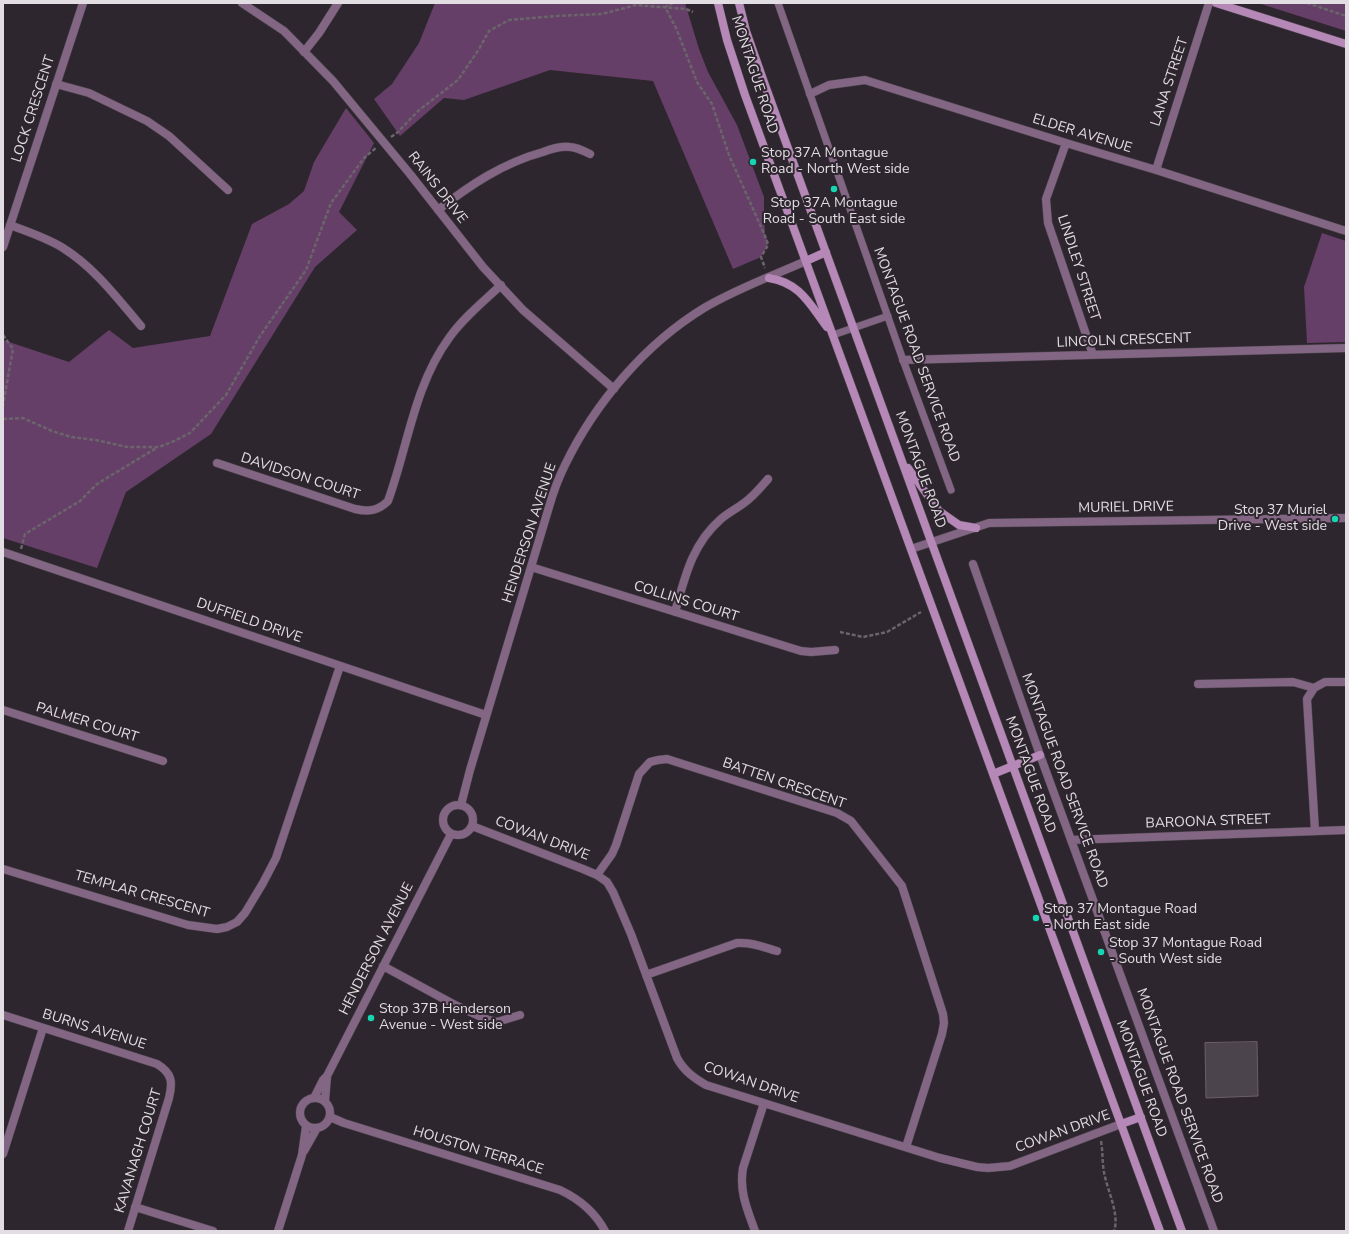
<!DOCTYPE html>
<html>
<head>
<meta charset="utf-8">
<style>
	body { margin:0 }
	#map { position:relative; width:1349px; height:1234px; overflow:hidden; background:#2e262e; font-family:"Nunito Sans",sans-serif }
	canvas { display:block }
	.frame { position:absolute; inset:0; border:4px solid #e2dde2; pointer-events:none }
</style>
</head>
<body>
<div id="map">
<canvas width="1349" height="1234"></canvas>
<div class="frame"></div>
</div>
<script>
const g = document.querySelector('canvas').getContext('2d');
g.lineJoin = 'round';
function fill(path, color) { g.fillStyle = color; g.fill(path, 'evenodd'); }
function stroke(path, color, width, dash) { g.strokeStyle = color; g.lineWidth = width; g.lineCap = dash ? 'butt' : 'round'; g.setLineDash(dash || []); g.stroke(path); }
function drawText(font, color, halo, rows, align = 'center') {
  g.font = font + ' "Nunito Sans",sans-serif'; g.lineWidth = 4; g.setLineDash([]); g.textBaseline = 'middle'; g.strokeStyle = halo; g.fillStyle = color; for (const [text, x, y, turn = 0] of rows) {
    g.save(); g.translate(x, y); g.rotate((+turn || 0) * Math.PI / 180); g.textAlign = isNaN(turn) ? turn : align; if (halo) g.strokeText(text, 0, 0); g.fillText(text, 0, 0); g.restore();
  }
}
const green = new Path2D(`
	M 435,3 L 685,3 L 699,49 L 708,72 L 737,125 L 764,197 L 764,213 L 765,236 L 769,242 L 761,257 L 733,269 L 653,81 L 550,70 L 464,100 L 444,98 L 400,136 L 374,99 L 392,84 L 419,43 Z
	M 1258,3 L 1346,3 L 1346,31 Z
	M 346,108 L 374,143 L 339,212 L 357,230 L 315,267 L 211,434 L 126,492 L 97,568 L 3,538 L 3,340 L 69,362 L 109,330 L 133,348 L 210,336 L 252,224 L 289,204 L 304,191 L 314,162 Z
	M 1322,233 L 1346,241 L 1346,342 L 1307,343 L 1304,287 Z`);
const building = new Path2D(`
	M 1257,1042 L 1258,1096 L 1206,1098 L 1205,1043 Z`);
const path = new Path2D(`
	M 673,3 L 665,7 L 676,28 L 697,82 L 712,104 L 729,155 L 765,236 L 768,245 L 761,257 L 765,268
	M 1307,3 L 1346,16
	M 391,137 L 398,132 L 418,111 L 458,80 L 479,49 L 489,31 L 509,20 L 556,16 L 602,14 L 636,5 L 686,9 L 693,12
	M 3,335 L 13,349 L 3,405
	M 3,419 L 23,418 L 52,431 L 71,437 L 96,440 L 127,447 L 159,447 L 174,441 L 190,433 L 226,395 L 260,336 L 306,270 L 331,203 L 364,158 L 377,147
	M 21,549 L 25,534 L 80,501 L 97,484 L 158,447
	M 840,632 L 863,637 L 887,632 L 921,612
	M 1101,1141 C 1103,1152 1102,1162 1104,1172 C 1107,1190 1120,1214 1114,1231`);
const service = new Path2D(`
	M 778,3 L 903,360 L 951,490
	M 833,335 L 888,316`);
const minor = new Path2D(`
	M 242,3 L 284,31 L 333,81 L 410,174 L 483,267 L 523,310 L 614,389
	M 304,52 L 319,33 L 338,3
	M 56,84 L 89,93 L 147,121 L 169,136 L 228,190
	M 810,94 L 829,85 L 865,80 L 1066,143 L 1156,170 L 1346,231
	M 1066,143 L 1046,199 L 1048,223 L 1093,355
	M 1156,170 L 1209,3
	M 438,210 C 470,185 503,163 543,152 C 551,149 561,146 570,147 C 576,147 584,151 590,154
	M 10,225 C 28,232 47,238 63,248 C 95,268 117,298 141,326
	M 3,247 L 83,3
	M 903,360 L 1346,348
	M 217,463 L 355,509 C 369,512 378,511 388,501 C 408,446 414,386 449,338 C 463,318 483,302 501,285
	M 911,549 L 989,523 L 1346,518
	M 3,552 L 486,715
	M 973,564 L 1040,755 L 1214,1231
	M 531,567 L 801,651 L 811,652 L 835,650
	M 675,612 C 685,577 692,544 721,519 C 728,513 736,509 744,503 C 753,497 761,487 768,479
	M 1198,684 L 1293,682 L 1314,688 L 1325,682 L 1346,682
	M 1314,688 L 1307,699 L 1315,831
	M 3,710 L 163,761
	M 461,805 L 470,770 L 549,507 C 553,493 558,479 565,465 C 595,403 645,344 704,308 C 736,289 772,276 806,261
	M443 820a15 15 0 1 1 30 0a15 15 0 1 1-30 0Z
	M 472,826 L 583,869 L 597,875 L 607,882 L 613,892 L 631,934 L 677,1058 C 684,1071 694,1078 706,1085 L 940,1158 L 977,1167 L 988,1168 L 1010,1166 L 1121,1124
	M 1071,840 L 1346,830
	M 3,869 L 188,925 L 217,929 L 227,927 L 237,922 L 245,913 L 263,883 L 276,858 L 340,666
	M 597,875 L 612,854 L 616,845 L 639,774 L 650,762 L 658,760 L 667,759 L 837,813 L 851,821 L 902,886 L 943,1014 L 944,1023 L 942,1034 L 906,1147
	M 383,966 L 455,1005 L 488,1020 L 497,1022 L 520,1015
	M 646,975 L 737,943 C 751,942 763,947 777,951
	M 3,1015 L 157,1064 C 172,1073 173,1082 169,1098 L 128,1231
	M300 1113a15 15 0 1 1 30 0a15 15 0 1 1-30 0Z
	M 314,1098 L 323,1080 L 327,1076 L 451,834
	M 325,1101 L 327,1077
	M 330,1117 L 344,1123 L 560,1190 C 579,1199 595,1212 605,1231
	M 304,1151 L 317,1128
	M 3,1154 L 43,1028
	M 135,1207 L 213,1231
	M 278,1231 L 302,1155 L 306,1126
	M 755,1231 C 747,1209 739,1191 743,1168 L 764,1103`);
const secondary = new Path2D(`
	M 718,3 L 727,40 L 745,95 L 1160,1231
	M 739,3 L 746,31 L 765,85 L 1182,1231
	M 1216,3 L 1346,44
	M 806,261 L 826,252
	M 769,278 C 800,283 809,303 827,327
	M 908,468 L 939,511 L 959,525 L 976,528
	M 993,774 L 1040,755
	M 1121,1124 L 1141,1117`);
const markers = [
	[753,162,4,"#16d5b3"],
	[834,189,4,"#16d5b3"],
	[1335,519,4,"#16d5b3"],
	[1036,918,4,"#16d5b3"],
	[1101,952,4,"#16d5b3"],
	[371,1018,4,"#16d5b3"]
];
const streetNames = [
	["MONTAGUE ROAD",754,75,72],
	["LANA STREET",1170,82,-72],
	["LOCK CRESCENT",34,109,-72],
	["ELDER AVENUE",1082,134,17],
	["RAINS DRIVE",437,188,52],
	["LINDLEY STREET",1078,268,72],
	["LINCOLN CRESCENT",1124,341,-2],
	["MONTAGUE ROAD SERVICE ROAD",916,355,70],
	["MONTAGUE ROAD",920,470,70],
	["DAVIDSON COURT",300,477,18],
	["MURIEL DRIVE",1126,508,-1],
	["HENDERSON AVENUE",530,533,-72],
	["COLLINS COURT",686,602,17],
	["DUFFIELD DRIVE",249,621,19],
	["PALMER COURT",87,723,17],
	["MONTAGUE ROAD",1030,775,70],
	["MONTAGUE ROAD SERVICE ROAD",1064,781,70],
	["BATTEN CRESCENT",784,784,19],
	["BAROONA STREET",1208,822,-2],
	["COWAN DRIVE",542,839,21],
	["TEMPLAR CRESCENT",142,895,16],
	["HENDERSON AVENUE",377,949,-63],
	["BURNS AVENUE",94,1030,17],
	["MONTAGUE ROAD",1141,1079,70],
	["COWAN DRIVE",751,1083,19],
	["MONTAGUE ROAD SERVICE ROAD",1179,1096,70],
	["COWAN DRIVE",1063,1132,-20],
	["KAVANAGH COURT",139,1151,-73],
	["HOUSTON TERRACE",478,1151,17]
];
const poiNames = [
	["Stop 37A Montague",761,154],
	["Road - North West side",761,170],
	["Stop 37A Montague",834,204,"center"],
	["Road - South East side",834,220,"center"],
	["Stop 37 Muriel",1327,511,"right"],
	["Drive - West side",1327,527,"right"],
	["Stop 37 Montague Road",1044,910],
	["- North East side",1044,926],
	["Stop 37 Montague Road",1109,944],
	["- South West side",1109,960],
	["Stop 37B Henderson",379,1010],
	["Avenue - West side",379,1026]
];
fill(green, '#653f67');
fill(building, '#4c444c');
stroke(building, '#696069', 1);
stroke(service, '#4b434b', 8);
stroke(minor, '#4b434b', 9);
stroke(secondary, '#4b434b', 9);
stroke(path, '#6b646b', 2.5, [4, 2]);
stroke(service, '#826683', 7);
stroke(minor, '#826683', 8);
stroke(secondary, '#b588b7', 8);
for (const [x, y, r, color] of markers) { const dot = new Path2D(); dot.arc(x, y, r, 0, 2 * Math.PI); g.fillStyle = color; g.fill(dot); stroke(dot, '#2e262e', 1.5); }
drawText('14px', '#e2dde2', '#2e262e', streetNames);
drawText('14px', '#e2dde2', '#2e262e', poiNames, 'left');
</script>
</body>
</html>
